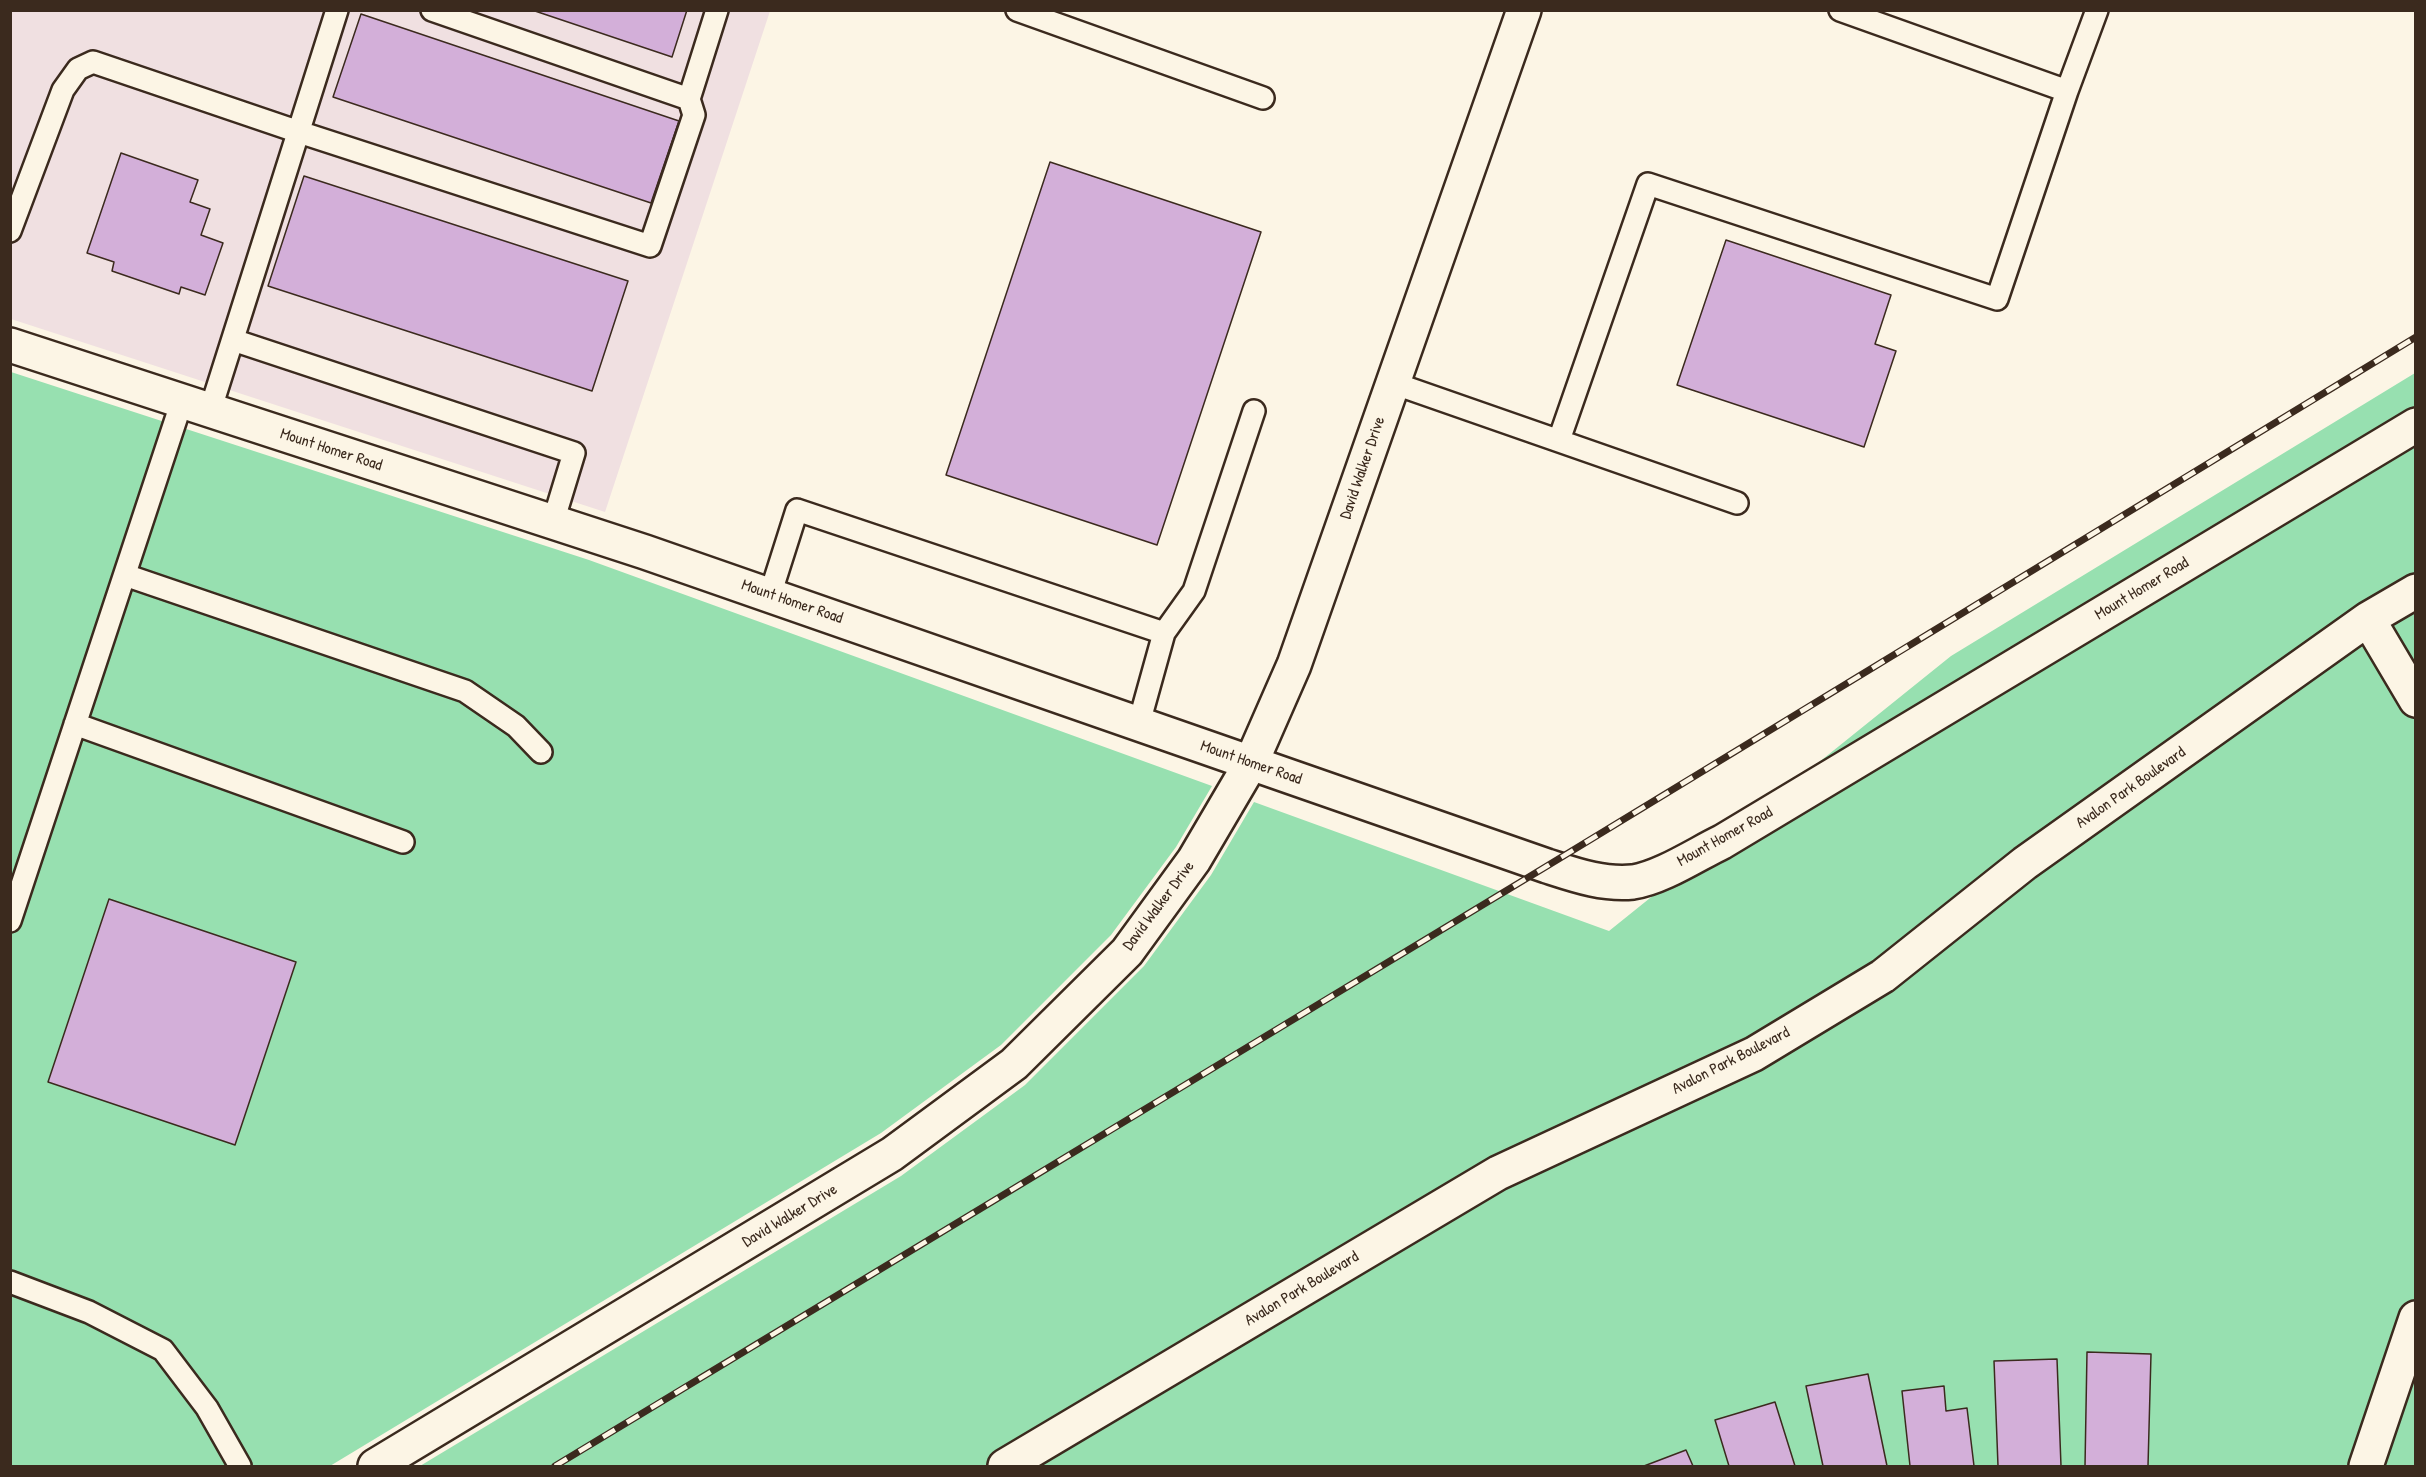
<!DOCTYPE html>
<html>
<head>
<meta charset="utf-8">
<style>
	body { margin:0 }
	#map { position:relative; width:2426px; height:1477px; overflow:hidden; background:#fcf5e5; font-family:"Patrick Hand",sans-serif }
	canvas { display:block }
	.frame { position:absolute; inset:0; border:12px solid #3b2a1e; pointer-events:none }
</style>
</head>
<body>
<div id="map">
<canvas width="2426" height="1477"></canvas>
<div class="frame"></div>
</div>
<script>
const g = document.querySelector('canvas').getContext('2d');
g.lineJoin = 'round';
function fill(path, color) { g.fillStyle = color; g.fill(path, 'evenodd'); }
function stroke(path, color, width, dash) { g.strokeStyle = color; g.lineWidth = width; g.lineCap = dash ? 'butt' : 'round'; g.setLineDash(dash || []); g.stroke(path); }
function drawText(font, color, halo, rows, align = 'center') {
  g.font = font + ' "Patrick Hand",sans-serif'; g.lineWidth = 6; g.setLineDash([]); g.textBaseline = 'middle'; g.strokeStyle = halo; g.fillStyle = color; for (const [text, x, y, turn = 0] of rows) {
    g.save(); g.translate(x, y); g.rotate((+turn || 0) * Math.PI / 180); g.textAlign = isNaN(turn) ? turn : align; if (halo) g.strokeText(text, 0, 0); g.fillText(text, 0, 0); g.restore();
  }
}
const built = new Path2D(`
	M 11,11 L 770,11 L 605,512 L 11,319 Z`);
const green = new Path2D(`
	M 11,372 L 589,560 L 1212,786 L 1176,847 L 1111,935 L 1001,1045 L 881,1133 L 330,1466 L 11,1466 Z
	M 2415,373 L 2415,1466 L 420,1466 L 901,1176 L 1025,1085 L 1144,966 L 1211,875 L 1254,802 L 1609,931 L 1951,656 Z`);
const building = new Path2D(`
	M 532,10 L 687,10 L 672,57 Z
	M 361,14 L 679,121 L 651,203 L 333,97 Z
	M 121,153 L 198,180 L 190,202 L 210,209 L 201,235 L 223,243 L 205,295 L 181,287 L 179,294 L 112,271 L 114,262 L 87,253 Z
	M 1050,162 L 1261,232 L 1157,545 L 946,475 Z
	M 304,176 L 628,281 L 592,391 L 268,286 Z
	M 1726,240 L 1891,295 L 1875,344 L 1896,351 L 1864,447 L 1677,385 Z
	M 109,899 L 296,962 L 235,1145 L 48,1082 Z
	M 2087,1352 L 2151,1354 L 2148,1466 L 2085,1466 Z
	M 2057,1359 L 2061,1466 L 1998,1466 L 1994,1361 Z
	M 1868,1374 L 1887,1466 L 1823,1466 L 1806,1386 Z
	M 1944,1386 L 1946,1411 L 1967,1408 L 1974,1466 L 1910,1466 L 1902,1391 Z
	M 1775,1402 L 1795,1466 L 1729,1466 L 1715,1420 Z
	M 1686,1450 L 1693,1466 L 1644,1466 Z`);
const lane = new Path2D(`
	M 432,10 L 689,99 L 717,10
	M 1017,10 L 1263,98
	M 2067,91 L 2097,10
	M 10,231 L 63,90 L 78,69 L 93,62 L 299,132 L 650,246 L 694,115 L 689,99
	M 233,340 L 574,453 L 553,522
	M 1393,383 L 1737,503
	M 210,411 L 337,10
	M 1559,440 L 1648,184 L 1997,299 L 2067,91 L 1840,10
	M 125,575 L 465,691 L 516,726 L 541,752
	M 770,595 L 797,510 L 1164,633 L 1139,723
	M 1164,633 L 1194,591 L 1254,411
	M 75,724 L 403,842
	M 10,921 L 182,401
	M 10,1282 L 89,1312 L 163,1350 L 207,1408 L 240,1466`);
const street = new Path2D(`
	M 2368,619 L 2416,700
	M 1251,763 L 1547,866 C 1575,875 1603,885 1633,882 C 1661,878 1697,854 1722,842 L 2416,425
	M 1005,1466 L 1498,1173 L 1754,1054 L 1883,976 L 2025,863 L 2368,619 L 2416,591
	M 2366,1466 L 2416,1318`);
const secondary = new Path2D(`
	M 10,345 L 645,552 L 1251,763
	M 375,1466 L 892,1154 L 1014,1064 L 1127,952 L 1194,860 L 1251,763 L 1294,665 L 1524,10`);
const rail = new Path2D(`
	M 555,1466 L 1547,866 L 2416,337`);
const streetNames = [
	["Mount Homer Road",331,450,18],
	["David Walker Drive",1363,468,-71],
	["Mount Homer Road",2142,589,-31],
	["Mount Homer Road",792,602,19],
	["Mount Homer Road",1251,763,19],
	["Avalon Park Boulevard",2131,788,-35],
	["Mount Homer Road",1725,837,-29],
	["David Walker Drive",1159,906,-53],
	["Avalon Park Boulevard",1731,1061,-27],
	["David Walker Drive",790,1216,-31],
	["Avalon Park Boulevard",1302,1289,-31]
];
fill(built, '#f0e0e1');
fill(green, '#97e0b0');
fill(building, '#d3afd9');
stroke(building, '#3b2a1e', 1.5);
stroke(lane, '#3b2a1e', 26);
stroke(street, '#3b2a1e', 38);
stroke(secondary, '#3b2a1e', 38);
stroke(lane, '#fcf5e5', 21);
stroke(street, '#fcf5e5', 33);
stroke(secondary, '#fcf5e5', 33);
stroke(rail, '#3b2a1e', 7);
stroke(rail, '#fcf5e5', 4.5, [14]);
drawText('16px', '#3b2a1e', '#fcf5e5', streetNames);
</script>
</body>
</html>
